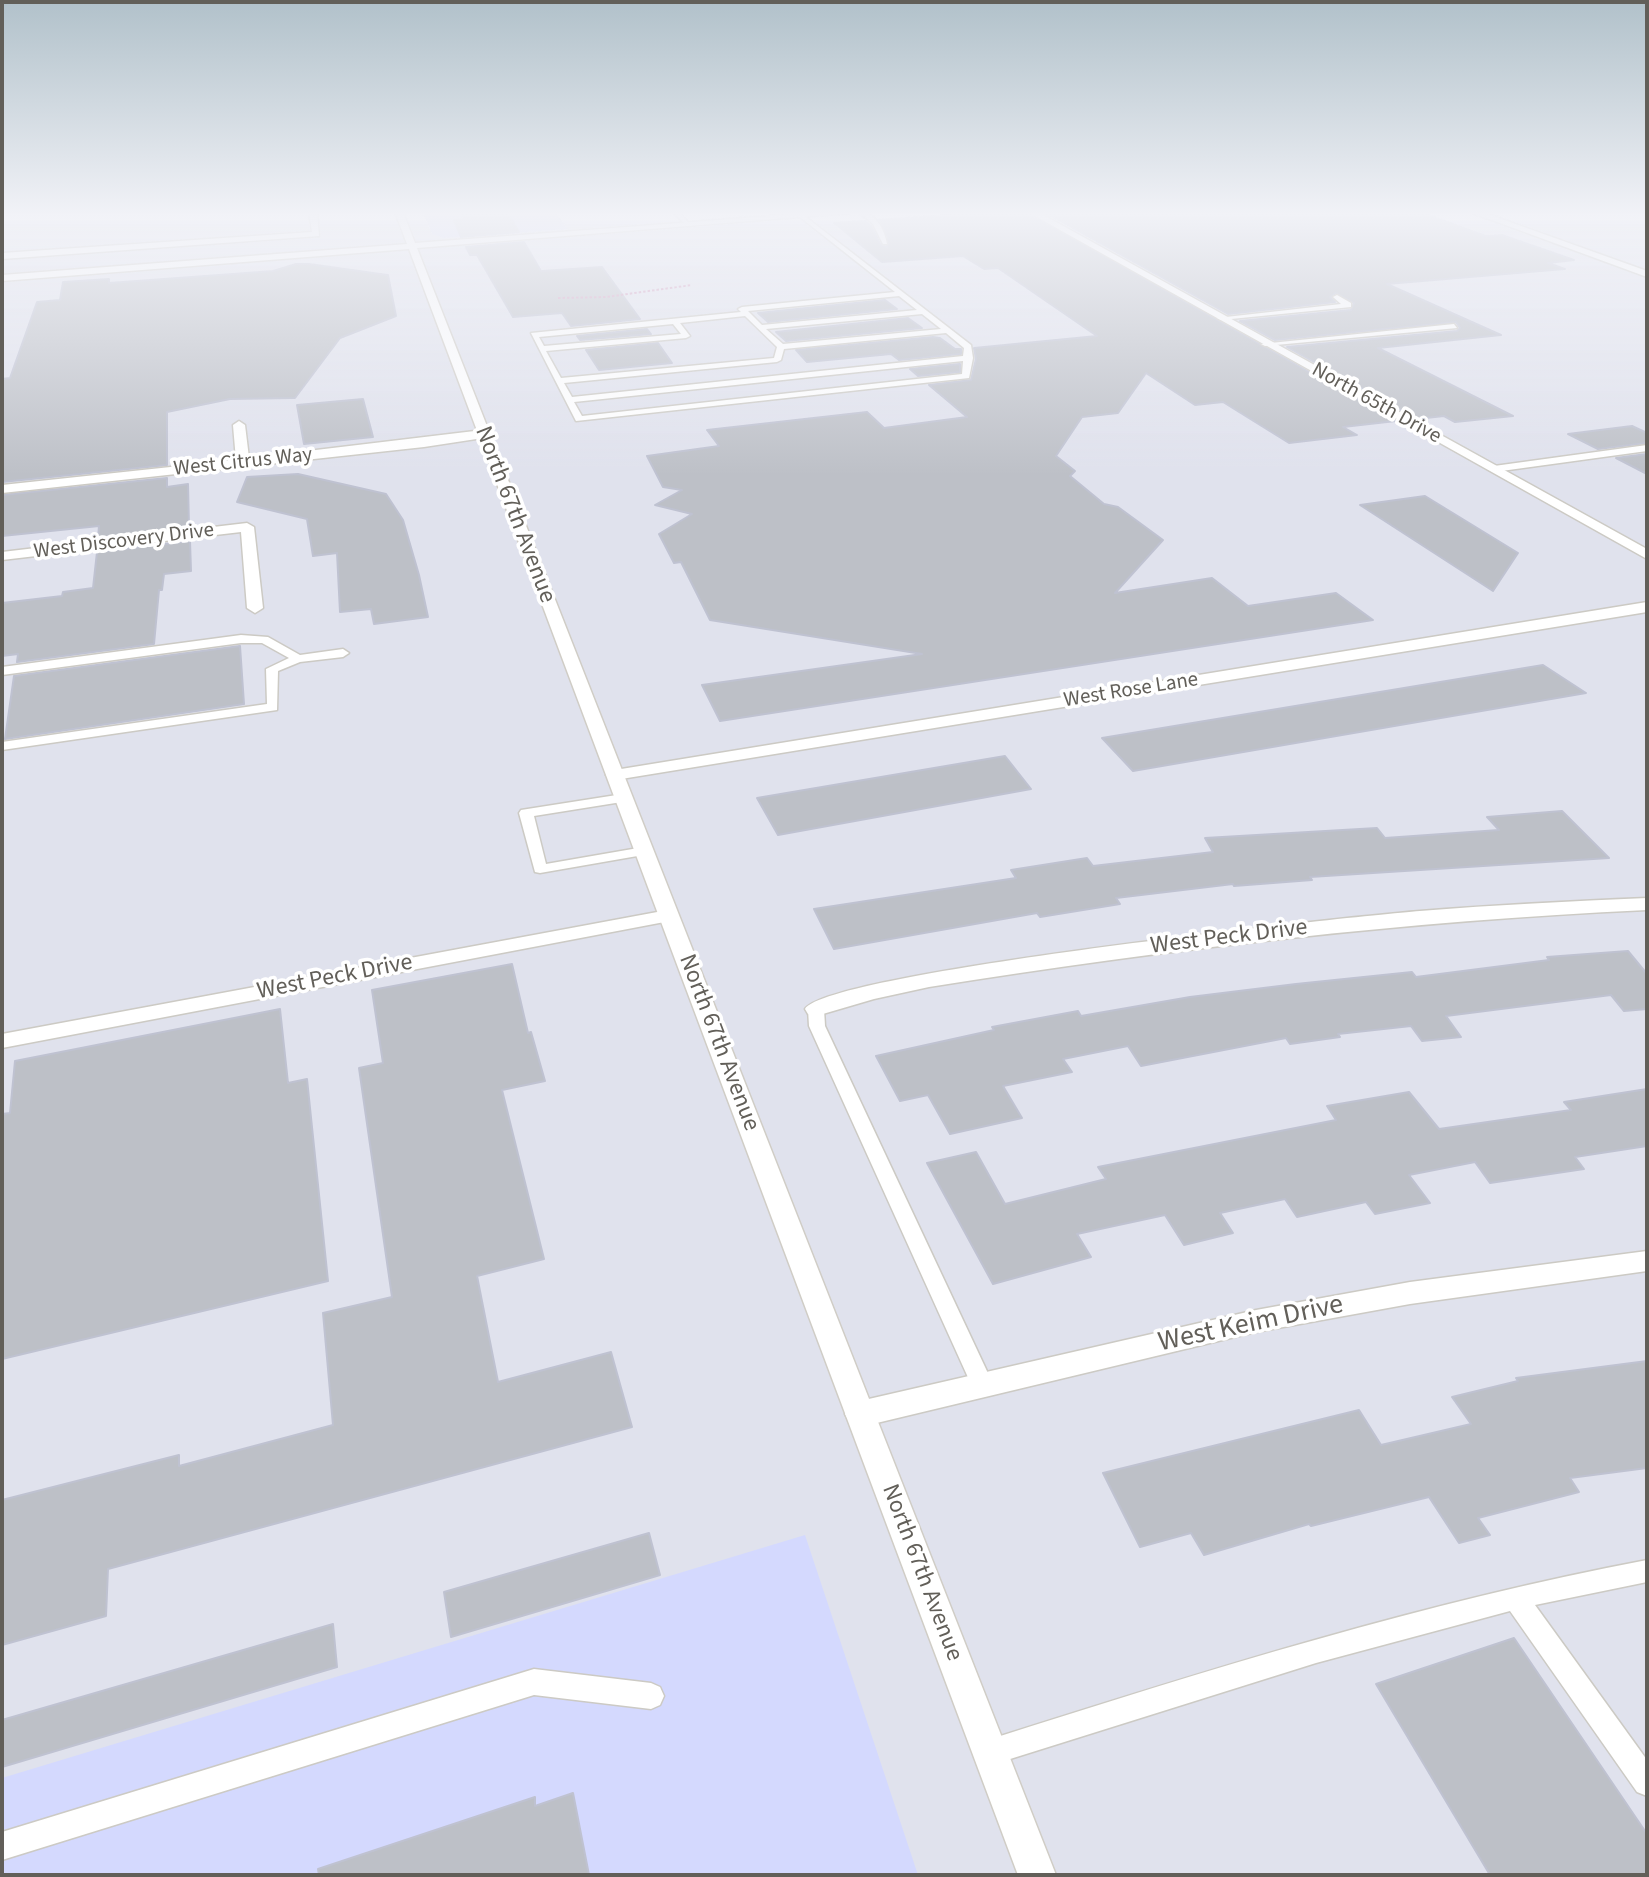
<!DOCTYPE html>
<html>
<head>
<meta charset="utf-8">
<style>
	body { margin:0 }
	#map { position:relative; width:1649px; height:1877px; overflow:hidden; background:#e0e2ed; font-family:"Source Sans 3",sans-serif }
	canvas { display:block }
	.frame { position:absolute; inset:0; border:4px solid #625f59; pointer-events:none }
</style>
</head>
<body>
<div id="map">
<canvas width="1649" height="1877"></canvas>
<div class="frame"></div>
</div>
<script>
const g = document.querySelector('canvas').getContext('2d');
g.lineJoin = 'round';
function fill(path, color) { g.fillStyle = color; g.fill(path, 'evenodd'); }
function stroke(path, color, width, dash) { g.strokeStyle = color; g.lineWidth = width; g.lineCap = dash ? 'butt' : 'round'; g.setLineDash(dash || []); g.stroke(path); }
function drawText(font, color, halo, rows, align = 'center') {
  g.font = font + ' "Source Sans 3",sans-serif'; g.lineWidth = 7; g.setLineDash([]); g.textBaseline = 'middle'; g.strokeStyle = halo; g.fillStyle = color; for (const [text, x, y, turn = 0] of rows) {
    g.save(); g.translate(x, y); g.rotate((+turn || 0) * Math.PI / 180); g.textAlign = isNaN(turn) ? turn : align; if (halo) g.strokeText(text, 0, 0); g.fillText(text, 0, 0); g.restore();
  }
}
const commercial = new Path2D(`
	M 423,212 L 555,212 L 568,229 L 443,238 L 432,234 Z
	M 805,1535 L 918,1875 L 2,1875 L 2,1778 Z`);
const building = new Path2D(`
	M 460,212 L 507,212 L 519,232 L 461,237 L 454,220 L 463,219 Z
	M 992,212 L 1026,212 L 1396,421 L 1343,427 L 1357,435 L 1289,443 L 1223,402 L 1195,405 L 1146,373 L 1118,413 L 1082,417 L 1056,456 L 1075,471 L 1070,476 L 1104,504 L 1118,507 L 1163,540 L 1115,593 L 1212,578 L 1248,606 L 1336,593 L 1373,620 L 720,721 L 702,685 L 922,654 L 710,620 L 681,562 L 674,563 L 659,534 L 692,514 L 655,505 L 682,490 L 663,487 L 647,456 L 719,446 L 707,430 L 867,412 L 884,428 L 967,417 L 929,385 L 971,380 L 976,359 L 974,348 L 1097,336 L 998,268 L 984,269 L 963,256 L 882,262 L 834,223 L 865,221 L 871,226 L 881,245 L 887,247 L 888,238 L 879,220 Z
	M 1044,212 L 1419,212 L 1486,236 L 1502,235 L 1574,260 L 1548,263 L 1565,269 L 1387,284 L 1501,335 L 1378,348 L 1513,416 L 1455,422 L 1444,416 L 1417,419 L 1287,347 L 1457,331 L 1460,328 L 1456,322 L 1275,340 L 1240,321 L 1351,310 L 1354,303 L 1336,293 L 1330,297 L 1335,302 L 1228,314 Z
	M 524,242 L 541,271 L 602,267 L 640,319 L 571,326 L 562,313 L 513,317 L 477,255 L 470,255 L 466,247 Z
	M 296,264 L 309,264 L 388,275 L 396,316 L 340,338 L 295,398 L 230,399 L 167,412 L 167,465 L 2,482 L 2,379 L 10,378 L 37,302 L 60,300 L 63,282 L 109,279 L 109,283 L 273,271 Z
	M 885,300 L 897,309 L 768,322 L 758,313 Z
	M 908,318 L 922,328 L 786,341 L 776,332 Z
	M 647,329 L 651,334 L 580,340 L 577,336 Z
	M 933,337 L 940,338 L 955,349 L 961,349 L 961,354 L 899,360 L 891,354 L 807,362 L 796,350 Z
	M 658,343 L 672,363 L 599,370 L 586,350 Z
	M 960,364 L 960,372 L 918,376 L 910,369 Z
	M 363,399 L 373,437 L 304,444 L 297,405 Z
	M 1632,426 L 1647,433 L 1647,443 L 1598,449 L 1568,434 Z
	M 1647,454 L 1647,474 L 1616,458 Z
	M 298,474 L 386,494 L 403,520 L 419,575 L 428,617 L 374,624 L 371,609 L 340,612 L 337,553 L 313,556 L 307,519 L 237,502 L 247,477 Z
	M 167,478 L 167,487 L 188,484 L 189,527 L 98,538 L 99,526 L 2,536 L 2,495 Z
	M 1425,496 L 1518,553 L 1493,591 L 1360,505 Z
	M 190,541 L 191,571 L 164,574 L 162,590 L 159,590 L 154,644 L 17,662 L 18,654 L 2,656 L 2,603 L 62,596 L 63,592 L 93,588 L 97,552 Z
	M 240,646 L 244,704 L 5,739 L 14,676 Z
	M 1543,665 L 1586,693 L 1133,771 L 1102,738 Z
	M 1005,756 L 1031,789 L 778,835 L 757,798 Z
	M 1562,811 L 1609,858 L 1310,877 L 1312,880 L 1234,886 L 1233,884 L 1116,898 L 1120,904 L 1040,917 L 1037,913 L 834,949 L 814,909 L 1016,878 L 1011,870 L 1087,858 L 1093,866 L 1213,852 L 1205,838 L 1377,828 L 1385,838 L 1499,830 L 1487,817 Z
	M 1628,951 L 1647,974 L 1647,1009 L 1624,1011 L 1611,995 L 1446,1016 L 1461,1037 L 1422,1041 L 1411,1026 L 1338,1034 L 1340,1037 L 1290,1044 L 1286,1038 L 1141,1066 L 1128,1046 L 1063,1059 L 1072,1072 L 1003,1086 L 1022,1118 L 950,1134 L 928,1095 L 900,1101 L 876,1056 L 994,1030 L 992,1027 L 1078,1011 L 1081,1016 L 1190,997 L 1296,984 L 1412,972 L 1416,977 L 1549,960 L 1547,957 Z
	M 512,964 L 528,1033 L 531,1032 L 545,1081 L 502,1090 L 544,1259 L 477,1276 L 498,1382 L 611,1352 L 632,1427 L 108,1569 L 106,1616 L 2,1645 L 2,1500 L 179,1455 L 179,1466 L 333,1425 L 323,1313 L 392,1297 L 359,1068 L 383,1063 L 372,990 Z
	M 280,1009 L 288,1083 L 307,1079 L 328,1281 L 2,1359 L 2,1114 L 10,1113 L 15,1061 Z
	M 1647,1089 L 1647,1146 L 1575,1157 L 1584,1169 L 1490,1183 L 1475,1162 L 1409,1175 L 1430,1203 L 1375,1214 L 1366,1202 L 1297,1217 L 1285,1199 L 1220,1213 L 1233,1233 L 1184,1245 L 1165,1215 L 1077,1234 L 1091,1257 L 993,1284 L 927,1163 L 976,1152 L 1005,1204 L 1106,1179 L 1098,1167 L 1336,1120 L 1327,1106 L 1409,1092 L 1439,1129 L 1571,1110 L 1564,1102 Z
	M 1647,1361 L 1647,1468 L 1570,1478 L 1579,1492 L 1478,1518 L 1490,1535 L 1459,1543 L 1429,1497 L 1311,1526 L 1309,1524 L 1204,1555 L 1191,1533 L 1140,1547 L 1103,1473 L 1359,1410 L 1381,1445 L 1471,1424 L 1452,1397 L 1518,1381 L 1516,1378 Z
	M 649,1533 L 660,1575 L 451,1637 L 444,1592 Z
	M 333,1624 L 337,1667 L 2,1767 L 2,1720 Z
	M 1514,1638 L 1647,1834 L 1647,1875 L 1490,1875 L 1376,1684 Z
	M 573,1793 L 589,1875 L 319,1875 L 318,1869 L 535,1797 L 535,1806 Z`);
const path = new Path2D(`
	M 558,298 L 606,297 L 692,285`);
const lane = new Path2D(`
	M 673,212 L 679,212 L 691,226 L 687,226 Z
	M 859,212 C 876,212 885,231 887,244 L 883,244 L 873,224 Z
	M 802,214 L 971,345 L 973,358 L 969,378 L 576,421 L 531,333 L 741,312 L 738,309 L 742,307 L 895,292 L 800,217 ZM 899,296 L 917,310 L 762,325 L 748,311 ZM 922,314 L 941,329 L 783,344 L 766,329 ZM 745,316 L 777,347 L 774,358 L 561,378 L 546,351 L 686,338 L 690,336 L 680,323 ZM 673,324 L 681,334 L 544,346 L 539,337 ZM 946,333 L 964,348 L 963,356 L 572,397 L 564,383 L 777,362 L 781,360 L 784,349 ZM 963,361 L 962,374 L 582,416 L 574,402 Z
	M 1337,295 L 1351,303 L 1351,307 L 1221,320 L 1217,318 L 1341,304 L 1333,297 Z
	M 1454,324 L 1457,328 L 1265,346 L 1261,344 Z
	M 1647,445 L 1647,451 L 1494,472 L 1489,469 L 1494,466 Z
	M 241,635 L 268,637 L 300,655 L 343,649 L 349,653 L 343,657 L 300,662 L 278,671 L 277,710 L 2,750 L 2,742 L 267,704 L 266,669 L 289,658 L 262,643 L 241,643 L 2,675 L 2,667 Z
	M 623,794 L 628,795 L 630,798 L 628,801 L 534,816 L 546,864 L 644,847 L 651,851 L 649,854 L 540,873 L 535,872 L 519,813 L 521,810 Z
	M 816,1004 L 824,1009 L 825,1026 L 993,1384 L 990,1390 L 982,1393 L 974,1390 L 971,1384 L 809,1026 L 808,1009 Z
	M 1647,1560 L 1647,1582 L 1535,1605 L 1647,1760 L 1647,1796 L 1637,1792 L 1510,1611 L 1316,1663 L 991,1765 L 982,1761 L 978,1752 L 982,1743 L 991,1739 C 1208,1670 1424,1602 1647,1560 Z
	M 534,1669 L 651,1683 L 660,1687 L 664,1696 L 660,1705 L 651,1709 L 534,1695 L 2,1860 L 2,1832 Z`);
const street = new Path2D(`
	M 309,212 L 317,212 L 319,236 L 2,259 L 2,253 L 312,232 Z
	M 1028,212 L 1038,212 L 1647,549 L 1647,559 Z
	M 1470,212 L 1482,212 L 1647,271 L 1647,277 Z
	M 239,421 L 245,425 L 249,458 L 483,430 L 489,434 L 483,438 L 424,447 L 2,493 L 2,485 L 236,460 L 233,425 Z
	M 247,523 L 254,527 L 263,608 L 255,613 L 247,608 L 241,532 L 2,560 L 2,552 Z
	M 1647,602 L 1647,612 L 615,780 L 606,775 L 615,770 Z
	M 1647,898 L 1647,910 C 1406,921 1167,949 929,987 L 874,999 L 816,1016 L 808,1014 L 805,1009 C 829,972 1345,917 1420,911 C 1495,905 1571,901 1647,898 Z
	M 668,910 L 675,912 L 678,916 L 675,920 L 2,1048 L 2,1034 Z
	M 1647,1251 L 1647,1271 L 1410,1304 L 1256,1332 L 860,1427 L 850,1423 L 845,1414 L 850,1405 L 860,1401 L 1256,1310 L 1410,1282 Z`);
const secondary = new Path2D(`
	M 395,212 L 403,212 L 415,243 L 824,212 L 860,212 L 417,248 L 1056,1875 L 1018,1875 L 409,249 L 2,281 L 2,275 L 407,244 Z`);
const farStreetnames = [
	["North 65th Drive",1376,404,29],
	["West Citrus Way",243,463,-6],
	["West Discovery Drive",124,542,-7],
	["West Rose Lane",1131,691,-9]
];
const streetNames = [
	["North 67th Avenue",514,515,69],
	["West Peck Drive",1229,938,-7],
	["West Peck Drive",335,978,-11],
	["North 67th Avenue",718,1043,69],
	["North 67th Avenue",921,1573,69]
];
const nearStreetnames = [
	["West Keim Drive",1251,1325,-12]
];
fill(commercial, '#d4d9fe');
fill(building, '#bdc0c7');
stroke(building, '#bfc2d1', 2);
stroke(lane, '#cccac4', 3);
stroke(street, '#cccac4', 3);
stroke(secondary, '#d0cdc6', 3);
stroke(path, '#d09bbc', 2, [2.5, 2]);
fill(lane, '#fff');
fill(street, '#fff');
fill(secondary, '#fff');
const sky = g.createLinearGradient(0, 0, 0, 475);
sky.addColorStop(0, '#b1c1ca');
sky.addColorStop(0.45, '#f1f2f7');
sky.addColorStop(1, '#f1f2f700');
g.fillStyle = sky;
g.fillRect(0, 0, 1649, 475);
drawText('21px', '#625f59', '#fff', farStreetnames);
drawText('24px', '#625f59', '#fff', streetNames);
drawText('28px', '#625f59', '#fff', nearStreetnames);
</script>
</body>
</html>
